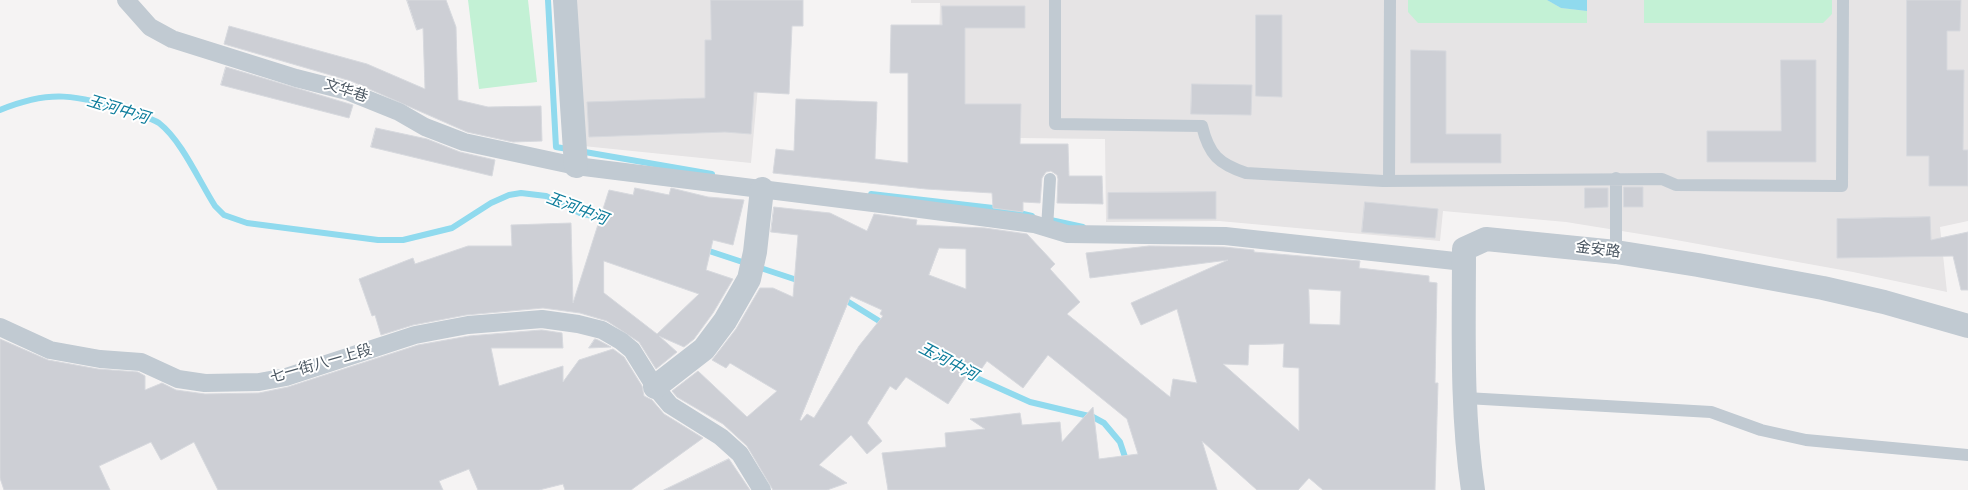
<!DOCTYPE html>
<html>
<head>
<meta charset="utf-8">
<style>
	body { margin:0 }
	canvas { display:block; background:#f5f3f3 }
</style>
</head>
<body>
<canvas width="1968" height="490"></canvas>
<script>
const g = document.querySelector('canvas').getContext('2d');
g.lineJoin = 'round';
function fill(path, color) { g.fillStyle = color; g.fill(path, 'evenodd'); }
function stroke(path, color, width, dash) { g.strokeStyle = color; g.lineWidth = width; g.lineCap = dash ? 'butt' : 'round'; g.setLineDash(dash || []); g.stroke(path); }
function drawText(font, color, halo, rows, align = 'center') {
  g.font = font + ' Arial,"Noto Sans SC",sans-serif'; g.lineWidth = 4; g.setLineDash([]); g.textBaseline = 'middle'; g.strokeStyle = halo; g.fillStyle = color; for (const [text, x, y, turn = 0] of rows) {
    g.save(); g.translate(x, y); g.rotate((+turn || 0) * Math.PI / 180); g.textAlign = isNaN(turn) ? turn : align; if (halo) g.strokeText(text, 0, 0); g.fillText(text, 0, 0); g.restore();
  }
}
const education = new Path2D(`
	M 572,0 L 771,0 L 764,22 L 751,163 L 583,146 Z
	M 911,0 L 1968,0 L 1968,221 L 1940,227 L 1947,292 L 1853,272 L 1665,238 L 1566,222 L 1443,211 L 1440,241 L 1219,221 L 1106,222 L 1105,139 L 1020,138 L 1020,168 L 937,128 L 940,3 L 911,3 Z`);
const green = new Path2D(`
	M 468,0 L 528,0 L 537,82 L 479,89 Z
	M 1408,0 L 1547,0 L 1561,8 L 1587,11 L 1587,23 L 1418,23 L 1408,12 Z
	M 1644,0 L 1832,0 L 1832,14 L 1823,23 L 1644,23 Z`);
const water = new Path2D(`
	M 1547,0 L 1587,0 L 1587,11 L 1561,8 Z`);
const stream = new Path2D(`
	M 548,0 L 556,147 L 712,174
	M 0,110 C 51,89 76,95 127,111 C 137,115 150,117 159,123 C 182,141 199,181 215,206 L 224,215 L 247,223 L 378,240 L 403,240 L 452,228 L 491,203 L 509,195 L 521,193 L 546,196 L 580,213 L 608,220
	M 871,194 L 1002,209 L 1032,216
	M 1046,219 L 1083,227
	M 703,249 L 800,281
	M 842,298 L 884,324
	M 961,371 L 1030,402 L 1093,417 L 1104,423 L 1120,442 L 1127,463`);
const building = new Path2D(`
	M 407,0 L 446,0 L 456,27 L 458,100 L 488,107 L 541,106 L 542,141 L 513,142 L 467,132 L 351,81 L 224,44 L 229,26 L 367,64 L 425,89 L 423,28 L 417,30 Z
	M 711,0 L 803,0 L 803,26 L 792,26 L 789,94 L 754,92 L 751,134 L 725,132 L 589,137 L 587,102 L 705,98 L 705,40 L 711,40 Z
	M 1907,0 L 1961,0 L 1960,31 L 1947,31 L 1947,70 L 1964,70 L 1963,150 L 1968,150 L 1968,186 L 1929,186 L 1929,156 L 1907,156 Z
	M 942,6 L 1025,6 L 1025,28 L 965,28 L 965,104 L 1021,104 L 1020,144 L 1068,144 L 1069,176 L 1102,176 L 1103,204 L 1057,203 L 1058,179 L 1057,175 L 1051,171 L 1046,172 L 1042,178 L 1040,203 L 1023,202 L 1023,212 L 993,208 L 992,193 L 926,189 L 773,173 L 776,149 L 794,151 L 796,99 L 877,102 L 875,159 L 908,163 L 908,73 L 890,73 L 891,25 L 942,25 Z
	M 1256,15 L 1282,15 L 1282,97 L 1256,96 Z
	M 1411,50 L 1446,51 L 1446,134 L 1501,134 L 1501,163 L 1411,163 Z
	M 1781,60 L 1816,60 L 1816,162 L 1707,162 L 1707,131 L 1781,131 Z
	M 226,67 L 353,105 L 349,118 L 221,85 Z
	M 1192,84 L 1252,85 L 1251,115 L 1191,114 Z
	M 376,128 L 427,139 L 460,152 L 495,160 L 492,176 L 371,147 Z
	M 1624,187 L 1643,187 L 1643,207 L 1624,207 Z
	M 635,188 L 669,195 L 671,188 L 708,197 L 744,200 L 733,245 L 713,240 L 706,270 L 733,279 L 713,313 L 694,339 L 684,347 L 659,336 L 677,352 L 656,369 L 639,342 L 607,321 L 580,313 L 543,308 L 466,315 L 413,325 L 381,335 L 375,315 L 372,316 L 359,279 L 413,258 L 415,264 L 468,246 L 512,246 L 511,225 L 571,223 L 573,303 L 609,190 L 633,195 ZM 604,261 L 699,294 L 657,334 L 604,293 Z
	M 1585,188 L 1608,188 L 1608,207 L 1585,208 Z
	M 1216,192 L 1216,219 L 1108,219 L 1108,193 Z
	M 1365,202 L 1438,209 L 1435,238 L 1362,232 Z
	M 774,207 L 830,213 L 867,231 L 874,214 L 917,220 L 916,225 L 985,228 L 1027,234 L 1055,264 L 1050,269 L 1080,302 L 1067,314 L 1170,397 L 1173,379 L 1197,383 L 1177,309 L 1141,325 L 1131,303 L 1228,260 L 1090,278 L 1086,253 L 1149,246 L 1224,247 L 1254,250 L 1254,252 L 1360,261 L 1359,268 L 1429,276 L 1429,282 L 1437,283 L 1435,383 L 1438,383 L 1435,490 L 1323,490 L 1309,478 L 1298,490 L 1257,490 L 1202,441 L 1217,490 L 888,490 L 882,453 L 946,447 L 945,433 L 985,429 L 970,419 L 1020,413 L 1022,425 L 1060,422 L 1062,442 L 1093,407 L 1099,459 L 1138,454 L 1127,419 L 1048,355 L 1023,388 L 987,361 L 975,378 L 974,365 L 948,404 L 906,377 L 896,390 L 890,386 L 867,423 L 882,441 L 867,454 L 851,435 L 819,465 L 847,483 L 827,490 L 773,490 L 747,446 L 723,424 L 677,397 L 672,391 L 698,371 L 747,417 L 777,391 L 730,363 L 726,368 L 712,360 L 736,329 L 760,288 L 773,288 L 793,297 L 798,235 L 771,232 ZM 939,248 L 966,249 L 966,289 L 929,275 ZM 1309,289 L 1341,291 L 1340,325 L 1310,324 ZM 851,296 L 882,310 L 880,314 L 883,316 L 859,346 L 814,418 L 807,414 L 801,421 L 800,420 ZM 1284,344 L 1283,367 L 1299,368 L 1299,431 L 1223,364 L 1248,365 L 1249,345 Z
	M 1930,217 L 1931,240 L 1968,232 L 1968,290 L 1961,290 L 1953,256 L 1837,258 L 1837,219 Z
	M 542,330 L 562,333 L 563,348 L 491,348 L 499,386 L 563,366 L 563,382 L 579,360 L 613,349 L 624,357 L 642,386 L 644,396 L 652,400 L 664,414 L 703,438 L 631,490 L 565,490 L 563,484 L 539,490 L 478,490 L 469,469 L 439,481 L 443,490 L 218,490 L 194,442 L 161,460 L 151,442 L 99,466 L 110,490 L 4,490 L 0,478 L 0,339 L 48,360 L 98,369 L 138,372 L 145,376 L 145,390 L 162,383 L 176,390 L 205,394 L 259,393 L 288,387 L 418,345 L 469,336 Z
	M 595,339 L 598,340 L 611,347 L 589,348 Z
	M 729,459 L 750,490 L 664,490 Z`);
const service = new Path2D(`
	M 1055,0 L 1055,124 L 1202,126 C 1209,155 1219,164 1246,173 L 1383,181 L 1662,179 L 1676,185 L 1842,186 L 1843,0
	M 1616,178 L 1616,252
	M 1389,181 L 1390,0
	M 1047,228 L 1050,179
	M 1466,398 L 1711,412 L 1761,430 L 1806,440 L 1968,455`);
const pedestrian = new Path2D(`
	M 126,0 L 150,27 L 172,39 L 296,78 L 347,91 L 399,112 L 425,127 L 464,142 L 576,166 L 905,207 L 1034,224 L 1067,234 L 1225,236 L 1464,262
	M 0,327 L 50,350 L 100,359 L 141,362 L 178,379 L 205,383 L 259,382 L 286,377 L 415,335 L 468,325 L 542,319 L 578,324 L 602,330 L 621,341 L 632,350 L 655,387 L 670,405 L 721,437 L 740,454 L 762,490`);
const minor = new Path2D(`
	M 565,0 L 576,166
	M 655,387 L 704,349 L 725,321 L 749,279 L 755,252 L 762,189
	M 1473,490 C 1461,411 1464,328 1464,249 L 1486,239 L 1616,252 L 1698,265 L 1823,288 L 1884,302 L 1968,326`);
const streetNames = [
	["文华巷",346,91,18],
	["金安路",1598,250,7],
	["七一街八一上段",321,364,-16]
];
const waterNames = [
	["玉河中河",118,110,17],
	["玉河中河",577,209,21],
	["玉河中河",948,362,28]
];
fill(education, '#e6e4e5');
fill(green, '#c3f1d5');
fill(water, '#90daee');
stroke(stream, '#90daee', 6);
fill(building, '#cdcfd5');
stroke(building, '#d7d9de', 1);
stroke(service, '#c1cad2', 12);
stroke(pedestrian, '#c1cad2', 18);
stroke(minor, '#c1cad2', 24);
drawText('15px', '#4a5661', '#fff', streetNames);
drawText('italic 16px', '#0c7c9b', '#fff', waterNames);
</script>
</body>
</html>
